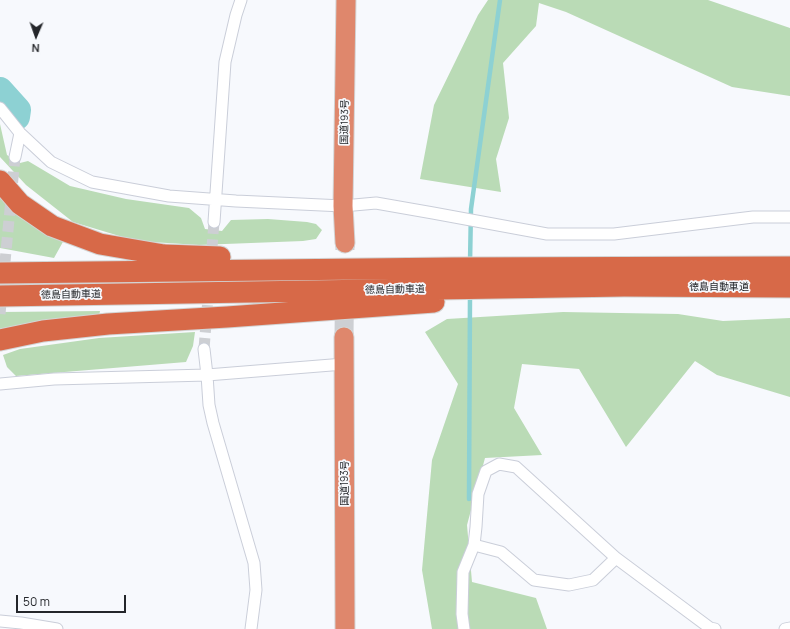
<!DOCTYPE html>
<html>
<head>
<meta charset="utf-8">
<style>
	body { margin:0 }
	#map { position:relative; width:790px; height:629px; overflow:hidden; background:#f7f9fd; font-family:Manrope,sans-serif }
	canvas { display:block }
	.north { position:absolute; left:16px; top:16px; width:40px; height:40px; -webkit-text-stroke:3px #f7f9fd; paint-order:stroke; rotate:182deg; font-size:11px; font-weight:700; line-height:16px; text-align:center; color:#24262a }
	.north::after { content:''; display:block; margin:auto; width:14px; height:18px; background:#24262a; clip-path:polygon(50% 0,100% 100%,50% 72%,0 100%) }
	.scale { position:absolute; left:16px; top:595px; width:110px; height:18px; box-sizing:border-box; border:2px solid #24262a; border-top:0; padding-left:5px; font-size:12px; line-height:14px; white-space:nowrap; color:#24262a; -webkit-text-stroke:3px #f7f9fd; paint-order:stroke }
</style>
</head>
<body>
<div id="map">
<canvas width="790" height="629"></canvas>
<div class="north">N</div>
<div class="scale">50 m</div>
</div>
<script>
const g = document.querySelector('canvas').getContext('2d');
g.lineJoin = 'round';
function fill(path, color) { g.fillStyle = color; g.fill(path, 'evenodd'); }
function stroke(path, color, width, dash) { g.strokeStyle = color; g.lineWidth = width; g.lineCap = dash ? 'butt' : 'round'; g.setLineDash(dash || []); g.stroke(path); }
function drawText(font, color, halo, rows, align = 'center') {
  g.font = font + ' Manrope,"Noto Sans JP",sans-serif'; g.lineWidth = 3.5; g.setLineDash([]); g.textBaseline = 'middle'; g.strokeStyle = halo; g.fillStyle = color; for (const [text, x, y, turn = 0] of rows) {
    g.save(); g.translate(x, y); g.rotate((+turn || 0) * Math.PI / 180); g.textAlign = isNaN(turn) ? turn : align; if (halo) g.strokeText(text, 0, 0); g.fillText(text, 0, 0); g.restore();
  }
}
const green = new Path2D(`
	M 488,0 L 708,0 L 790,28 L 790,96 L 732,87 L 566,12 L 539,3 L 536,26 L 503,63 L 509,118 L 496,159 L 501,192 L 420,179 L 434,105 L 478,15 Z
	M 0,124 L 7,155 L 20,163 L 28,161 L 70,186 L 126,199 L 189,208 L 201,218 L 205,229 L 222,231 L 231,220 L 268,219 L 307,222 L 316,224 L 322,230 L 316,239 L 303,241 L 199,245 L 136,241 L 73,222 L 26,185 L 0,157 Z
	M 0,196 L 64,240 L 54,258 L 0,248 Z
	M 100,311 L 99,316 L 0,334 L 0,312 Z
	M 563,312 L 678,314 L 723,321 L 790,318 L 790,397 L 717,375 L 695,361 L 626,447 L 579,369 L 522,364 L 514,408 L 542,455 L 485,458 L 467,525 L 472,582 L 536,598 L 547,629 L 432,629 L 422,570 L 432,460 L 458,384 L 425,332 L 447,319 Z
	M 195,332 L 193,346 L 186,362 L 16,376 L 7,367 L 3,355 L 20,349 L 99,338 Z`);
const stream = new Path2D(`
	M 470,263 L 471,209 L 500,0
	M 469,499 L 470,295`);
const river = new Path2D(`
	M 0,90 L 18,110 L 17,117`);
const minorTunnel = new Path2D(`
	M 0,314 L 15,157
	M 204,349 L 214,222`);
const trunkTunnel = new Path2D(`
	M 344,337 L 345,243`);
const minor = new Path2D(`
	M 0,108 L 20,133 L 51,162 L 92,182 L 169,196 L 236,201 L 343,206 L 376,203 L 433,213 L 547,234 L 614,234 L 753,217 L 790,217
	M 15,157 L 20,133
	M 214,222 L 225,62 L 236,15 L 241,0
	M 204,349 L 207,375 L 209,405 L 213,423 L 254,563 L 256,590 L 251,629
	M 0,384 L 54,379 L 207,375 L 344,364
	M 474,545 L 476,527 L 478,494 L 486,471 L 499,464 L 516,467 L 616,558 L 710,628 L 715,629
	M 0,621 L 21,623 L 57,629
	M 464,629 L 462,614 L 463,572 L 474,545 L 501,552 L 534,580 L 569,585 L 593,580 L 616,558
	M 785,629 L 790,628`);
const trunk = new Path2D(`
	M 345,243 L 343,206 L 346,0
	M 344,337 L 345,629`);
const motorway = new Path2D(`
	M 0,181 L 20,204 L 52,226 L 100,244 L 164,255 L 220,257
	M 0,273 L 453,268 L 790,267
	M 0,296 L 624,286 L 790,287
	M 0,340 L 43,331 L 108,324 L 227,317 L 434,302`);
const streetNames = [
	["国道193号",345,122,-89],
	["徳島自動車道",719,287],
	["徳島自動車道",395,290,-1],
	["徳島自動車道",71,295,-1],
	["国道193号",345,483,-90]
];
fill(green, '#badbb6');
stroke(stream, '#8dd1d3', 4.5);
stroke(river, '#8dd1d3', 26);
stroke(minorTunnel, '#cdcfd3', 11, [11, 5.5]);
stroke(trunkTunnel, '#cdcfd3', 19, [19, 10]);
stroke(minor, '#caced9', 13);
stroke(trunk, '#d3d4d4', 21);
stroke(motorway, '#d3d4d4', 23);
stroke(minor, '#fff', 11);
stroke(trunk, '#df876c', 19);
stroke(motorway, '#d76948', 21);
drawText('10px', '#24262a', '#f7f9fd', streetNames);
</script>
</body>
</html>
